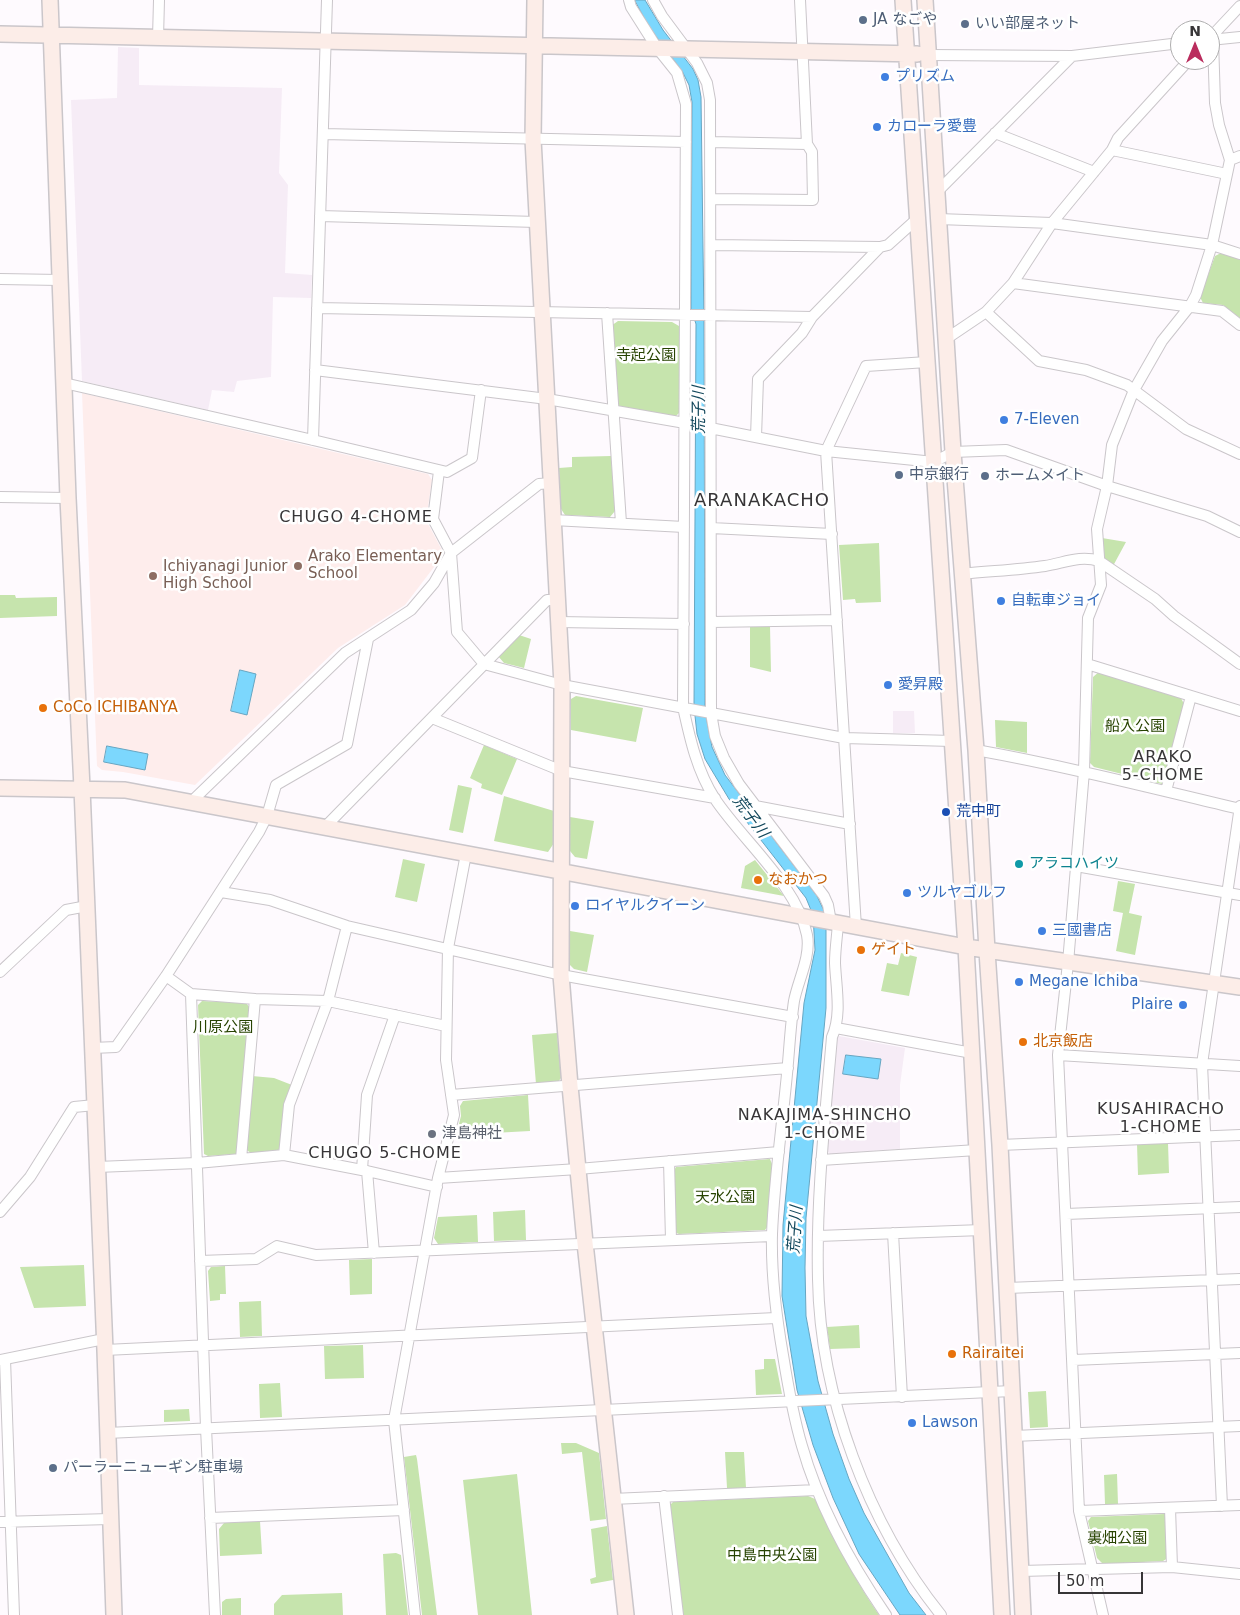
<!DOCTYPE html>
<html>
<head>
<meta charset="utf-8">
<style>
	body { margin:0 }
	#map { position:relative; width:1240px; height:1615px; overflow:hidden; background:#fefafe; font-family:"DejaVu Sans",sans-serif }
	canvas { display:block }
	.north { position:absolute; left:1170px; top:20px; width:50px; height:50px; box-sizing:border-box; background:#fff; border:1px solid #afaeaf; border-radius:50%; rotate:0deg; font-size:14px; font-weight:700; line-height:20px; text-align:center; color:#373537 }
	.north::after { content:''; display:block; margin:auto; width:18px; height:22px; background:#ba2c5d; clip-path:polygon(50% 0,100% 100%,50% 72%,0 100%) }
	.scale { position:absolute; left:1058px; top:1572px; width:85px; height:22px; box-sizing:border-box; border:2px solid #373537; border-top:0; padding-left:6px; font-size:15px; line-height:18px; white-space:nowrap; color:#373537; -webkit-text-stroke:4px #fff; paint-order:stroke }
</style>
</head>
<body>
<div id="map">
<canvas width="1240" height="1615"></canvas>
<div class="north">N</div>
<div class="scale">50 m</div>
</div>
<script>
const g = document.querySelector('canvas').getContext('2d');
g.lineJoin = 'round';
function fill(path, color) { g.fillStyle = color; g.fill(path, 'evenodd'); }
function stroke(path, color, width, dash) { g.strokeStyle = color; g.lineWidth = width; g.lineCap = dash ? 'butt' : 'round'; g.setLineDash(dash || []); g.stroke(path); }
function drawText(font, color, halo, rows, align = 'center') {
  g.font = font + ' "DejaVu Sans","Noto Sans JP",sans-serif'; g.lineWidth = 5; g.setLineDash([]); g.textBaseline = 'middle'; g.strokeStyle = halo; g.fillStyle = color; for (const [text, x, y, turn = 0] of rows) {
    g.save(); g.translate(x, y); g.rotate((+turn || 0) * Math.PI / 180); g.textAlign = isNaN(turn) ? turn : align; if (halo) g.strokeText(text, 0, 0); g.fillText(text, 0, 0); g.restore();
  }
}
const built = new Path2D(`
	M 118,47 L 139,48 L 139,85 L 282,88 L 279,173 L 288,185 L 285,273 L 312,275 L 311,298 L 273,297 L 271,377 L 237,381 L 234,392 L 212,390 L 208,410 L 82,381 L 71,100 L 117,98 Z
	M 893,711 L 914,711 L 915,733 L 893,733 Z
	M 839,1036 L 905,1048 L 900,1085 L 900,1149 L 830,1154 L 826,1149 L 835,1038 Z`);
const education = new Path2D(`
	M 82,393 L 428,474 L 432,480 L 426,520 L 444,554 L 405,605 L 338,648 L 195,785 L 123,772 L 102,770 L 97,766 Z`);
const green = new Path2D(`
	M 1221,253 L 1240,259 L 1240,318 L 1223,305 L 1203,303 L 1200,297 L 1215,256 Z
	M 618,321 L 672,322 L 679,326 L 679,413 L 675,417 L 619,406 L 615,400 L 611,326 Z
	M 611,456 L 615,511 L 610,517 L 565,515 L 561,509 L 559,468 L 572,467 L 572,457 Z
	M 1102,538 L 1126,542 L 1113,566 C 1102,560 1102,550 1102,538 Z
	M 879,543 L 881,602 L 856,603 L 855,599 L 843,600 L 839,545 Z
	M 0,595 L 15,595 L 16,598 L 57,597 L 57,616 L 0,618 Z
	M 770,626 L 771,672 L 750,667 L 750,627 Z
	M 519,635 L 531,639 L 524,668 L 504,663 L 498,656 Z
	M 1100,671 L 1180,696 L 1185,706 L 1165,781 L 1162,784 L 1094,767 L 1090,763 L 1093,677 Z
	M 576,696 L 643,708 L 636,742 L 571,730 L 571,699 Z
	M 995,720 L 1027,722 L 1027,753 L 996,747 Z
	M 484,745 L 517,759 L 502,795 L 481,788 L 482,784 L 470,778 Z
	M 458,785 L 472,788 L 463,833 L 449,830 Z
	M 504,796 L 554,811 L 554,843 L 548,852 L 494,841 Z
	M 570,817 L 594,821 L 587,859 L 575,857 L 570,851 Z
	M 403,859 L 425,864 L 417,902 L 395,897 Z
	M 755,860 L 784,896 L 741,888 L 745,866 Z
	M 1118,881 L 1135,884 L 1129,913 L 1142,916 L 1135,955 L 1116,951 L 1123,913 L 1113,911 Z
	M 570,931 L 594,935 L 587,972 L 574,969 L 569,964 Z
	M 901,953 L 917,957 L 909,996 L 881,991 L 887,963 L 898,965 Z
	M 202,1001 L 246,1003 L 250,1008 L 238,1149 L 236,1154 L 208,1156 L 204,1154 L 198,1005 Z
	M 557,1033 L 561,1078 L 558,1082 L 536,1084 L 532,1035 Z
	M 252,1076 L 274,1078 L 292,1085 L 282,1147 L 278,1150 L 251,1153 L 245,1149 Z
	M 528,1095 L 530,1131 L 456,1135 L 461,1116 L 460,1106 L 463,1101 Z
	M 1168,1143 L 1169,1173 L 1138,1175 L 1137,1144 Z
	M 770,1159 L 772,1164 L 768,1226 L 765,1230 L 679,1234 L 674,1232 L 673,1172 L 676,1167 Z
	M 525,1210 L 526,1240 L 494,1241 L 493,1212 Z
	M 477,1215 L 478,1242 L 438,1244 L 434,1238 L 438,1217 Z
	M 372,1259 L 372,1294 L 350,1295 L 349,1260 Z
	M 84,1265 L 86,1306 L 34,1308 L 20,1267 Z
	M 225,1266 L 226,1294 L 220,1294 L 220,1300 L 210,1301 L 208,1271 L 211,1267 Z
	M 261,1301 L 262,1336 L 240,1337 L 239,1302 Z
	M 859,1325 L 860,1348 L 830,1349 L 827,1327 Z
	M 363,1345 L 364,1378 L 325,1379 L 324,1346 Z
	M 764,1359 L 775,1359 L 782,1394 L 756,1395 L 755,1370 L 764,1369 Z
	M 280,1383 L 282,1417 L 260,1418 L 259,1384 Z
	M 1046,1391 L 1048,1427 L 1030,1428 L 1028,1392 Z
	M 189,1409 L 190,1421 L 164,1422 L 164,1410 Z
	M 561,1443 L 576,1443 L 599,1453 L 606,1519 L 590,1521 L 582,1452 L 562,1454 Z
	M 725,1452 L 744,1452 L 746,1488 L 727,1488 Z
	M 416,1455 L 417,1459 L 437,1615 L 422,1615 L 404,1457 Z
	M 517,1474 L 532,1615 L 478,1615 L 463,1480 Z
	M 1117,1474 L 1118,1504 L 1105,1504 L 1104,1475 Z
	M 808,1496 L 815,1499 C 834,1539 854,1579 879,1615 L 681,1615 L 669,1506 L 673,1502 Z
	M 1165,1514 L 1167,1516 L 1168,1558 L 1163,1561 L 1103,1564 L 1097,1558 L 1088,1521 L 1091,1517 Z
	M 260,1521 L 262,1554 L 220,1556 L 219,1529 L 224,1523 Z
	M 607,1526 L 613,1580 L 591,1584 L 590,1579 L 596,1577 L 591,1529 Z
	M 396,1553 L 401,1555 L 408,1615 L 386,1615 L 383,1554 Z
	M 342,1593 L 343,1615 L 274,1615 L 274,1604 L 282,1595 Z
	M 241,1598 L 241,1615 L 222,1615 L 222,1602 L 226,1599 Z`);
const water = new Path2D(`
	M 635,0 L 645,0 L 663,30 L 693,69 L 698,80 L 701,97 L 704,322 L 705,711 L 712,747 L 725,775 L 817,896 L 826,915 L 826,1008 L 806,1218 L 805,1268 L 806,1316 L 818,1381 L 833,1434 L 849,1479 L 864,1513 L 909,1593 L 926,1615 L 900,1615 L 859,1554 L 833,1498 L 813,1445 L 797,1390 L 782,1296 L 783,1225 L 804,1003 L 815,950 L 813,915 L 806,898 L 729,799 L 705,759 L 697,734 L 694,707 L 696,324 L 691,309 L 692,102 L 689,85 L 682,71 L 649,27 Z
	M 240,670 L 256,674 L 247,715 L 231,711 Z
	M 107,746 L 148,754 L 145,770 L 104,762 Z
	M 846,1055 L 881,1059 L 878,1079 L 843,1074 Z`);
const street = new Path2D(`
	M 629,0 L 631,7 L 657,48 L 677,73 L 686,104 L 683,707 C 690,739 697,771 715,799 C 743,841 797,885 807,935 C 811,957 798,980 794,1001 C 790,1028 789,1057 786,1084 C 781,1134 774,1184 772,1234 C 771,1275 776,1315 783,1355 C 788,1386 793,1416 802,1446 C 819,1506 851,1564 886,1615
	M 653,0 L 662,16 L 697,63 L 707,83 L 710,100 L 711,713 L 715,736 L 724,758 L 739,784 L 824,896 L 828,905 L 831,922
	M 158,38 L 159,0
	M 1210,38 L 1240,6
	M 1210,40 L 1240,37
	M 929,55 L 1072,56 L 1180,43
	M 995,133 L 1094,172
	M 323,134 L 686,142
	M 711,142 L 807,144 L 800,0
	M 1112,150 L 1227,174
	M 1230,160 L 1240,156
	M 937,192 L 1072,56
	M 711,199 L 813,200 L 812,152 L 807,144
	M 320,216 L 537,222
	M 938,219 L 1052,223 L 1212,245 L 1240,254
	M 711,245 L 880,247
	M 0,279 L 60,280
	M 1013,283 L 1222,311 L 1240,325
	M 317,308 L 812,317
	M 986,312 L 1039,361 L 1086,370 L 1127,385 L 1186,429 L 1240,454
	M 607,313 L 621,523
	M 946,339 L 986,312 L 1013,283 L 1052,223 L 1112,150 L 1118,138 L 1189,60
	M 315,370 L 547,399 L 685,423 L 826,451 L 934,462 L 953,452 L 1006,450 L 1107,486 L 1207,516 L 1240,532
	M 64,383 L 313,440 L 447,472 L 472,458 L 481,390
	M 756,437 L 758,379 L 802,333 L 812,317 L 880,247 L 888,245 L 918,218
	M 313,440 L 327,0
	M 439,471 L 433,519 L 451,553 L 457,632 L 484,664 L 562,685 L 844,738 L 952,741
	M 0,497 L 68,498
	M 553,520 L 684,527
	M 711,528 L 832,534
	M 962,574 C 990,571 1018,570 1045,566 C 1064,563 1080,555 1099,561 L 1155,599 L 1174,616 L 1240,664
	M 558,622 L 684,624
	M 711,622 L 837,620
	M 1087,664 L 1240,711
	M 432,718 L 562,771 L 715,798
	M 976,750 C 1065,766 1152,788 1240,809
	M 1166,791 L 1191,696
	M 191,802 L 345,653 L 411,610 L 434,583 L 451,553 L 539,484 L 551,483
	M 755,806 L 850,824
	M 325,827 L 547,600 L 557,600
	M 1076,866 L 1240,895
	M 221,892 L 270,900 L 347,926 L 561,975 L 793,1017
	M 838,924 C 837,937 835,950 835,963 C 836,987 842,1015 832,1037 C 825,1118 816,1199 818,1279 C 820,1396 868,1524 941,1615
	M 856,927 L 826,451 L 866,366 L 927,362
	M 0,972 L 66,910 L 87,906
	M 166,976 L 191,994 L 255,999 L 328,1001 L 446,1026
	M 191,994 L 206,1428 L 215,1615
	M 836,1028 L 972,1053
	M 92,1048 L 116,1047 L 166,976 L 259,832 L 267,816 L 276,785 L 347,744 L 368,639
	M 1058,1055 L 1240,1066
	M 451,1095 L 788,1068
	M 1000,1145 L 1240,1135
	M 284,1155 L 289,1105 L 328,1001 L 347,926
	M 241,1159 L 255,999
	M 821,1160 L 977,1150
	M 669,1161 L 671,1240
	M 97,1167 L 197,1163 L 284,1155 L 367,1171 L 437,1187
	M 362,1170 L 367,1095 L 395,1015
	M 367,1171 L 374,1253
	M 438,1178 L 578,1169 L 779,1152
	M 0,1212 L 30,1177 L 74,1107 L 95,1105
	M 1066,1214 L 1240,1207
	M 893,1233 L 902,1397
	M 818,1236 L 982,1230
	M 200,1261 L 256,1259 L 277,1246 L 316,1255 L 772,1236
	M 1007,1288 L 1240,1279
	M 105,1350 L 776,1318
	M 5,1359 L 14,1615
	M 0,1360 L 104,1339
	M 1073,1360 L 1240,1353
	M 107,1433 L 1012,1391
	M 1014,1436 L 1240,1426
	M 664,1496 L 678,1615
	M 612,1499 L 817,1490
	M 1222,1506 L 1202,1064 L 1240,806
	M 1170,1508 L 1172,1567
	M 1079,1511 L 1240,1505
	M 210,1518 L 404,1510
	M 0,1522 L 110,1519
	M 1021,1571 L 1172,1567 L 1240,1574
	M 415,1615 L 394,1420 L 438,1178 L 454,1115 L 446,1060 L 448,948 L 466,854
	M 1103,1615 L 1079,1511 L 1058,1055 L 1068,963 L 1084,771 L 1088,618 L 1101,585 L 1097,529 L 1107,486 L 1112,445 L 1134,390 L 1162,341 L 1190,306 L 1196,295 L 1212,245 L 1230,160 L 1219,125 L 1215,103 L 1213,40`);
const secondary = new Path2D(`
	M 50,0 L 68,498 L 82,788 L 105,1350 L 114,1615
	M 535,0 L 533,139 L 562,685 L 561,975 L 570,1086 L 585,1243 L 626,1615
	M 903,0 L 966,947 L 1002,1615
	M 925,0 L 953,452 L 976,750 L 987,951 L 1000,1145 L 1023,1615
	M 0,34 L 917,54
	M 0,788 L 125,790 L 966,947 L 1240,987`);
const markers = [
	[863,20,5,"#5c6f8a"],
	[965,24,5,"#5c6f8a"],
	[885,77,5,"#3f7fe0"],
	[877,127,5,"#3f7fe0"],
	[1004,420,5,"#3f7fe0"],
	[899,475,5,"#5c6f8a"],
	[985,476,5,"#5c6f8a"],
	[298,566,5,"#8d6e63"],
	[153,576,5,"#8d6e63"],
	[1001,601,5,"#3f7fe0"],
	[888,685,5,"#3f7fe0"],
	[43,708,5,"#e8710a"],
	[946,812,5,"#1a4fb4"],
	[1019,864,5,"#0f9aa8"],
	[758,880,5,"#e8710a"],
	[907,893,5,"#3f7fe0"],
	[575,906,5,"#3f7fe0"],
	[1042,931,5,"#3f7fe0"],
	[861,950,5,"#e8710a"],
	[1019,982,5,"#3f7fe0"],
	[1183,1005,5,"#3f7fe0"],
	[1023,1042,5,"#e8710a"],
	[432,1134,5,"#6b7280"],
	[952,1354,5,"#e8710a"],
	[912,1423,5,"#3f7fe0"],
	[53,1468,5,"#5c6f8a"]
];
const serviceNames = [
	["JA なごや",873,20],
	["いい部屋ネット",975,24],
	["中京銀行",909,475],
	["ホームメイト",995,476],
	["パーラーニューギン駐車場",63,1468]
];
const shopNames = [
	["プリズム",895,77],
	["カローラ愛豊",887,127],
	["7-Eleven",1014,420],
	["自転車ジョイ",1011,601],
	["愛昇殿",898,685],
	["ツルヤゴルフ",917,893],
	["ロイヤルクイーン",585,906],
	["三國書店",1052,931],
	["Megane Ichiba",1029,982],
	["Plaire",1173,1005,"right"],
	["Lawson",922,1423]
];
const parkNames = [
	["寺起公園",646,356],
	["船入公園",1135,727],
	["川原公園",223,1028],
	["天水公園",725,1198],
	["裏畑公園",1117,1539],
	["中島中央公園",772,1556]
];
const educationNames = [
	["Arako Elementary",308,557],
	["School",308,574],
	["Ichiyanagi Junior",163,567],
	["High School",163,584]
];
const foodNames = [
	["CoCo ICHIBANYA",53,708],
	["なおかつ",768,880],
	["ゲイト",871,950],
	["北京飯店",1033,1042],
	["Rairaitei",962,1354]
];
const transitNames = [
	["荒中町",956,812]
];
const cultureNames = [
	["アラコハイツ",1029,864]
];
const worshipNames = [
	["津島神社",442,1134]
];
const waterNames = [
	["荒子川",700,410,-90],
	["荒子川",750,817,53],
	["荒子川",796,1230,-86]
];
const neighbourhoodNames = [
	["CHUGO 4-CHOME",356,518],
	["ARAKO",1163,758],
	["5-CHOME",1163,776],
	["KUSAHIRACHO",1161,1110],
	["1-CHOME",1161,1128],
	["NAKAJIMA-SHINCHO",825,1116],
	["1-CHOME",825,1134],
	["CHUGO 5-CHOME",385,1154]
];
const quarterNames = [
	["ARANAKACHO",762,501]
];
fill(built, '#f6ecf6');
fill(education, '#feedec');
fill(green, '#c6e4ad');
fill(water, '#7cd7fd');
stroke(water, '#67a6c2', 1);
stroke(street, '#cac6ca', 12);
stroke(secondary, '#cac6ca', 18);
stroke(street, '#fff', 10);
stroke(secondary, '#fcede8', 15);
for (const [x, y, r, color] of markers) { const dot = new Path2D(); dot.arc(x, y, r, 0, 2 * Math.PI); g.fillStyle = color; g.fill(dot); stroke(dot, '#fff', 2); }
drawText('15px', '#4e5e75', '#fff', serviceNames, 'left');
drawText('15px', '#366cbe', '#fff', shopNames, 'left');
drawText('15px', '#274301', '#fff', parkNames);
drawText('15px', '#785e54', '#fff', educationNames, 'left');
drawText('15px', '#c56008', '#fff', foodNames, 'left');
drawText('15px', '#164399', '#fff', transitNames, 'left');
drawText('15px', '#0d838f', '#fff', cultureNames, 'left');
drawText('15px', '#5b616d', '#fff', worshipNames, 'left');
drawText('italic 16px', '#13485c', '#fff', waterNames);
g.letterSpacing = '1px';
drawText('16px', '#373537', '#fff', neighbourhoodNames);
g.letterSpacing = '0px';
g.letterSpacing = '1px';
drawText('18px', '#373537', '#fff', quarterNames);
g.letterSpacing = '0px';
</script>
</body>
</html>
